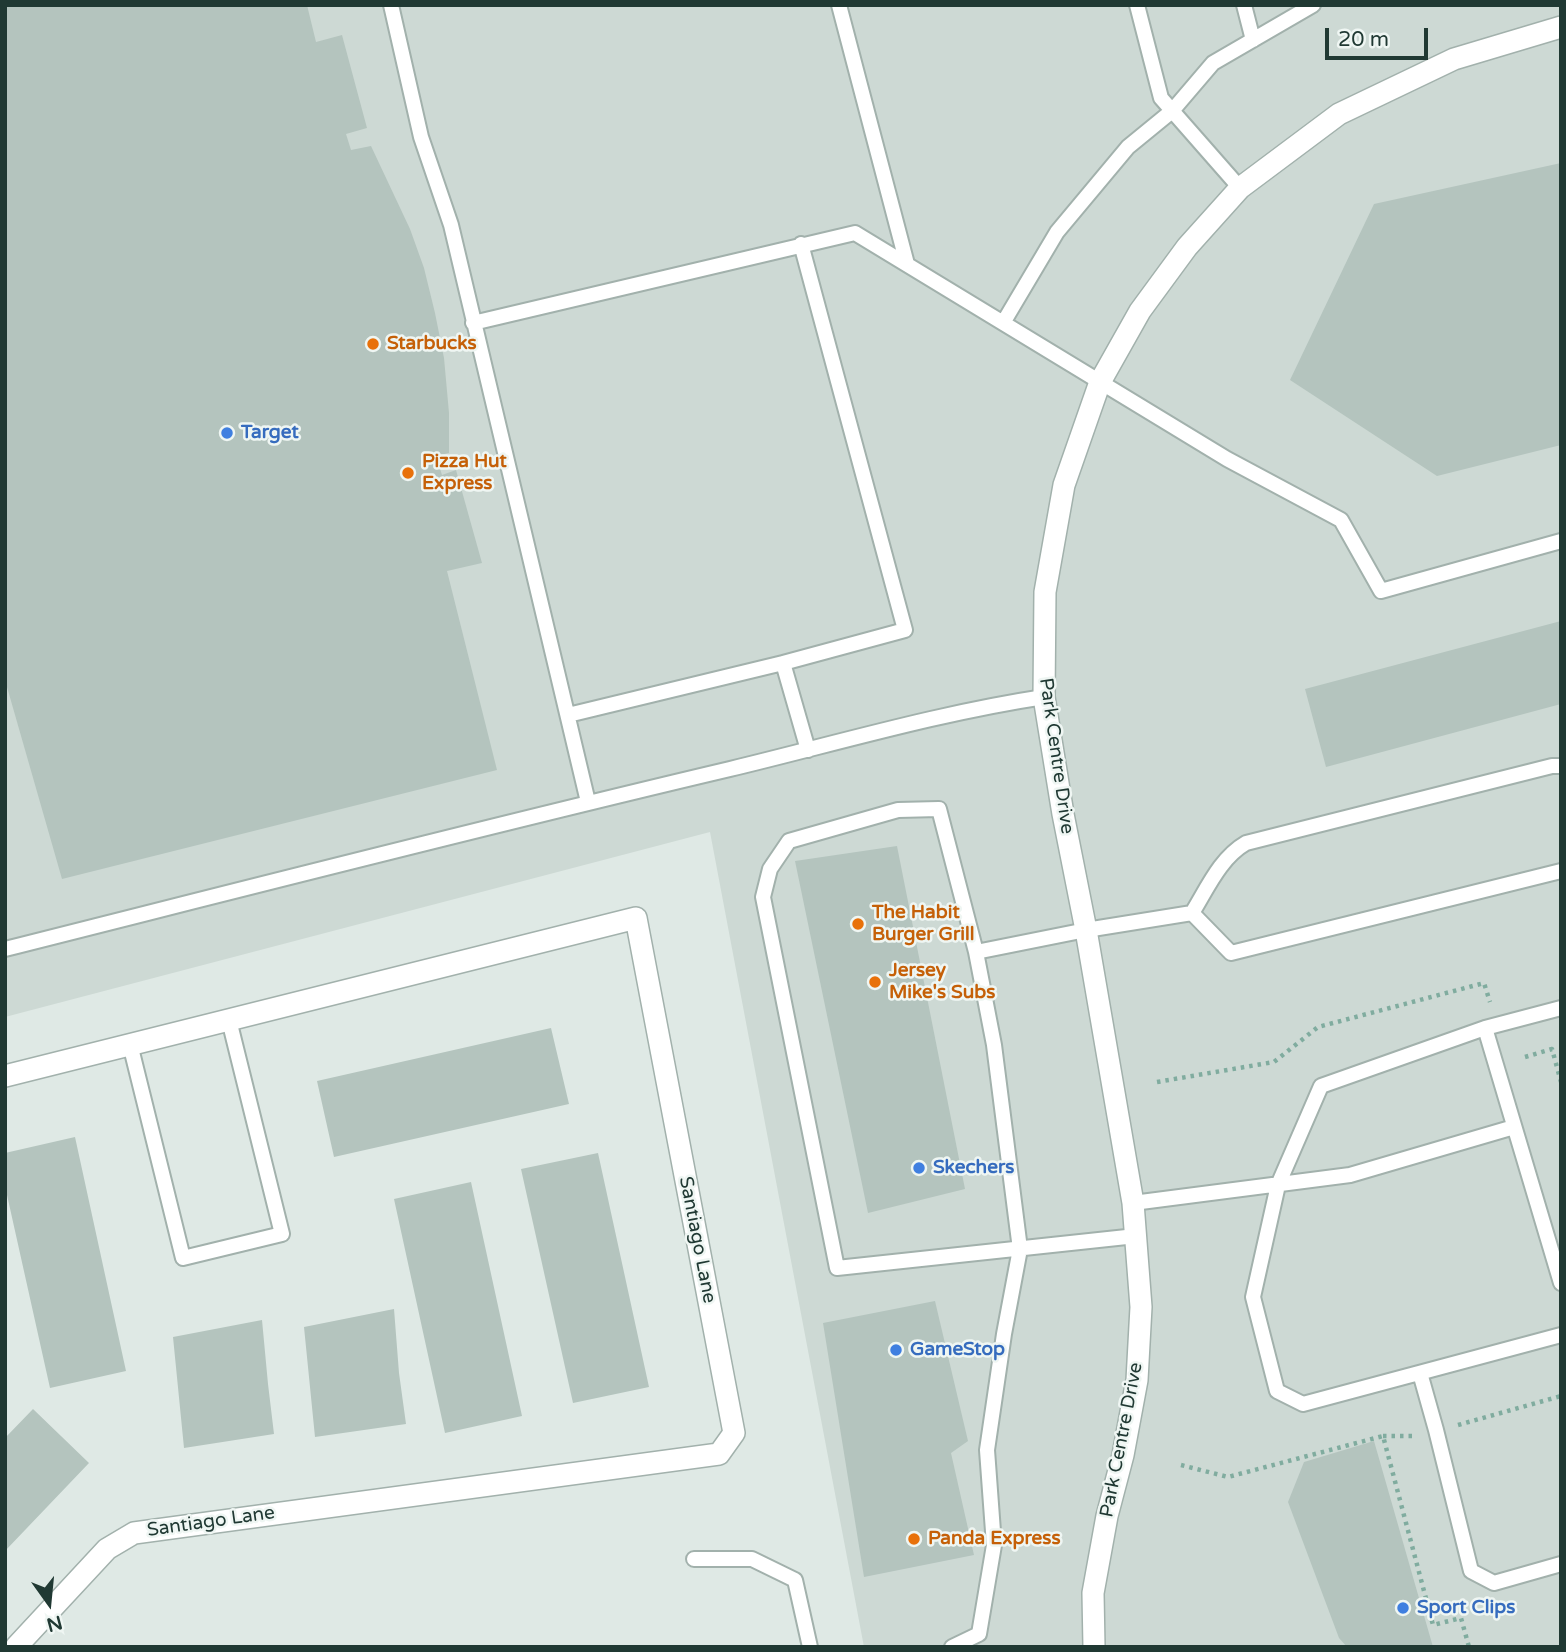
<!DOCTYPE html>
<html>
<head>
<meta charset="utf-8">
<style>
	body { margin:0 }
	#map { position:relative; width:1566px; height:1652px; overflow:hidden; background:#dfe9e5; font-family:"Varela Round",sans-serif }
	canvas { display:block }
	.frame { position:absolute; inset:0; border:7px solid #203933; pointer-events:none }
	.north { position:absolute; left:14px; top:1568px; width:70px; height:70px; -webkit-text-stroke:5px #eff6f3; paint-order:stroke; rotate:165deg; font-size:19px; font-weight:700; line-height:28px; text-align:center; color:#203933 }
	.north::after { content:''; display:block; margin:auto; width:24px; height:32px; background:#203933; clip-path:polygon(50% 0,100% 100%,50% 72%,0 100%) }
	.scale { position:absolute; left:1325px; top:28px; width:103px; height:32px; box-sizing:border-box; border:4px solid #203933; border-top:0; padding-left:9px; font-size:21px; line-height:24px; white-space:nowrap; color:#203933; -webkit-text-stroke:5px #eff6f3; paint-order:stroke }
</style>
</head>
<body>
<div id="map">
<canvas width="1566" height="1652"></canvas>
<div class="frame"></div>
<div class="north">N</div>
<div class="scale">20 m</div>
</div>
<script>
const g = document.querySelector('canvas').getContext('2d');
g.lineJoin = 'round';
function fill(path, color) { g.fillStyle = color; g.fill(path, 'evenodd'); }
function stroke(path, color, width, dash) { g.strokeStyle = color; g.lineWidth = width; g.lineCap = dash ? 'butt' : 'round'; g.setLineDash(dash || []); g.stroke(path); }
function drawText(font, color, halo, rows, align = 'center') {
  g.font = font + ' "Varela Round",sans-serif'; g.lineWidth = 5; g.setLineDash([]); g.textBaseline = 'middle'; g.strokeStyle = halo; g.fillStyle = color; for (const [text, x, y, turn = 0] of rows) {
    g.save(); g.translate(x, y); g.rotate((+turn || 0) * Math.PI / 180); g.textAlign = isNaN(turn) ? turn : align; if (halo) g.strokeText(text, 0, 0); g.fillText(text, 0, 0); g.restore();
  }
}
const built = new Path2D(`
	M 5,5 L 1561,5 L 1561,1647 L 864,1647 L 710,832 L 5,1017 Z`);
const building = new Path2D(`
	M 5,5 L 307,5 L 316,42 L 342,35 L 367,128 L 346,134 L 351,150 L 371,146 L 410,229 L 424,268 L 435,313 L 444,358 L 449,413 L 449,453 L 436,456 L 442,475 L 456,470 L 482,563 L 447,571 L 497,770 L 62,879 L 5,680 Z
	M 1561,163 L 1561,445 L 1437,476 L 1290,380 L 1374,204 Z
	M 1561,621 L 1561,704 L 1326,767 L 1305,689 Z
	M 897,846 L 965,1189 L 868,1213 L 795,861 Z
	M 551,1028 L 569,1104 L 334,1157 L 317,1081 Z
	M 75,1137 L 126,1371 L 50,1388 L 5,1186 L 5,1153 Z
	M 598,1153 L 649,1387 L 573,1403 L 521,1169 Z
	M 471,1182 L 522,1416 L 445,1433 L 394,1199 Z
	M 935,1301 L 968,1441 L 951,1453 L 974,1555 L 864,1577 L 823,1323 Z
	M 394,1309 L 399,1373 L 406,1424 L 315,1437 L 304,1327 Z
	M 262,1320 L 268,1384 L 274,1434 L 184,1448 L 173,1337 Z
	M 33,1409 L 89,1463 L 5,1551 L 5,1438 Z
	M 1374,1441 L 1433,1647 L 1347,1647 L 1339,1638 L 1288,1502 L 1304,1462 Z`);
const path = new Path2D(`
	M 1525,1057 L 1552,1049 L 1561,1082
	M 1157,1082 L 1274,1062 L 1318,1027 L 1484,983 L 1490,1002
	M 1458,1425 L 1561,1396
	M 1383,1436 L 1413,1436
	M 1181,1465 L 1228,1477 L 1383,1436 L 1433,1625 L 1461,1618 L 1469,1647`);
const lane = new Path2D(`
	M 391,5 L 421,137 L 451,225 L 588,802
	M 839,5 L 907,264
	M 1137,5 L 1161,98 L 1240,188
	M 1244,5 L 1253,40
	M 801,244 L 905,630 L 783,663 L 808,750
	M 473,323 L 855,233 L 1227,459 L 1341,520 L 1381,591 L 1561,541
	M 1003,323 L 1057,232 L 1128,147 L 1172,111 L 1213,63 L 1313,5
	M 568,715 L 783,663
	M 1192,913 C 1207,889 1220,858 1246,843 L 1552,766 L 1561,766
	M 5,949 C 247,888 488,826 730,769 C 834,744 938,713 1044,697
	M 976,952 L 939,809 L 898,810 L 789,841 L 770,869 L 763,897 L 837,1268 L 1136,1236
	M 1561,1008 L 1485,1028 L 1321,1086 L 1278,1185 L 1253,1297 L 1277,1391 L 1303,1404 L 1561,1335
	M 1485,1028 L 1561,1283
	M 130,1044 L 183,1258 L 282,1234 L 229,1020
	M 1133,1203 L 1350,1175 L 1514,1127
	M 1420,1373 L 1436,1430 L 1471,1571 L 1494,1583 L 1561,1564
	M 694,1559 L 752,1559 L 795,1580 L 810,1647
	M 952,1647 L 979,1634 L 994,1545 L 987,1450 L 1004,1334 L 1020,1249 L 994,1045 L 976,952 L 1086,930 L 1192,913 L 1231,953 L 1561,871`);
const street = new Path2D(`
	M 5,1076 L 636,918 L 734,1433 L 719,1454 L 134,1533 L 107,1549 L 16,1647
	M 1094,1647 L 1093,1593 L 1107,1516 L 1123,1455 L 1137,1380 L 1141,1307 L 1133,1203 L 1086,930 L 1063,814 L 1044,697 L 1045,592 L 1064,485 L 1100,382 L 1140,311 L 1187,247 L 1240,188 L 1339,114 L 1454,59 L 1561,27`);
const markers = [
	[373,344,7,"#e8710a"],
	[227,433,7,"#3f7fe0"],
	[408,473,7,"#e8710a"],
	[858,924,7,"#e8710a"],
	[875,982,7,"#e8710a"],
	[919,1168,7,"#3f7fe0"],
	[896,1350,7,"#3f7fe0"],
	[914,1539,7,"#e8710a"],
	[1403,1608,7,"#3f7fe0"]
];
const foodNames = [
	["Starbucks",387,344],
	["Pizza Hut",422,462],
	["Express",422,484],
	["The Habit",872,913],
	["Burger Grill",872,935],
	["Jersey",889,971],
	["Mike's Subs",889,993],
	["Panda Express",928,1539]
];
const shopNames = [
	["Target",241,433],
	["Skechers",933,1168],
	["GameStop",910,1350],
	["Sport Clips",1417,1608]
];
const streetNames = [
	["Park Centre Drive",1056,756,82],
	["Santiago Lane",697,1240,79],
	["Park Centre Drive",1122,1440,-79],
	["Santiago Lane",211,1522,-8]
];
fill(built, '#cdd9d4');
fill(building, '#b4c4be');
stroke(lane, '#a2b1ac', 18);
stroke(street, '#a2b1ac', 24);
stroke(path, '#80ac9f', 4.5, [3.5, 5]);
stroke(lane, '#fff', 14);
stroke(street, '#fff', 21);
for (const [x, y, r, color] of markers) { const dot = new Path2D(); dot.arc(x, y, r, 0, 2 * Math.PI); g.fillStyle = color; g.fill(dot); stroke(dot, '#eff6f3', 2.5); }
drawText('bold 19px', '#c56008', '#eff6f3', foodNames, 'left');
drawText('bold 19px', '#366cbe', '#eff6f3', shopNames, 'left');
drawText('19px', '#203933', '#eff6f3', streetNames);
</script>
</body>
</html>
